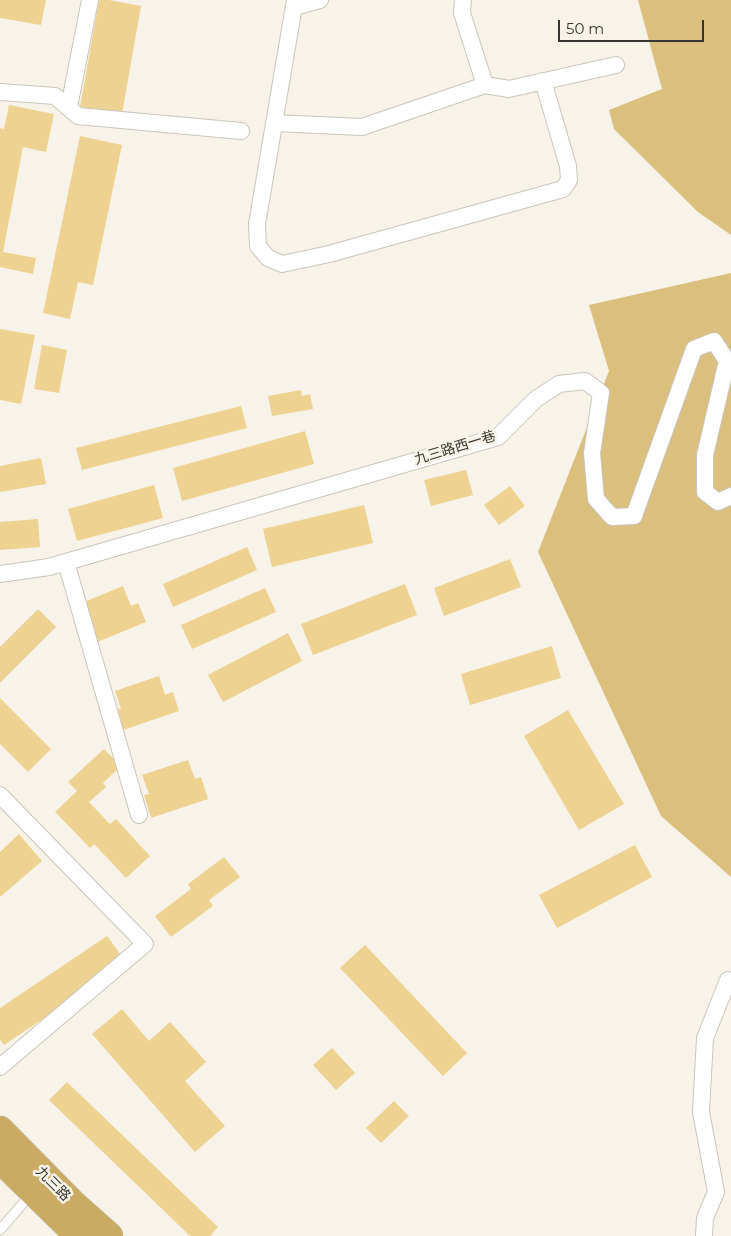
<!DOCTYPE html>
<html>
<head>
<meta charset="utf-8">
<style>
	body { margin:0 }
	#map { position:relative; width:731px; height:1236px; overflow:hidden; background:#f7f3e8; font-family:Montserrat,sans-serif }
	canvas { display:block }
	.scale { position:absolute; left:558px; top:20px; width:146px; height:22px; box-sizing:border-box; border:2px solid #373531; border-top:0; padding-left:6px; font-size:15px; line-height:18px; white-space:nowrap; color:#373531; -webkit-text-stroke:4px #f7f3e8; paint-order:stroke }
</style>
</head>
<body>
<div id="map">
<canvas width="731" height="1236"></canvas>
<div class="scale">50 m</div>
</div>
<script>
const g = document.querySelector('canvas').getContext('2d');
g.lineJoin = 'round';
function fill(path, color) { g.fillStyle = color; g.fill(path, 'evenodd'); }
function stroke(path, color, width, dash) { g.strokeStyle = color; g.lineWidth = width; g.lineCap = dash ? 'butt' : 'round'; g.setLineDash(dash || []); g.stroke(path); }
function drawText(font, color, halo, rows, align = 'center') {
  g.font = font + ' Montserrat,"Noto Sans SC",sans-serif'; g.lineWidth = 5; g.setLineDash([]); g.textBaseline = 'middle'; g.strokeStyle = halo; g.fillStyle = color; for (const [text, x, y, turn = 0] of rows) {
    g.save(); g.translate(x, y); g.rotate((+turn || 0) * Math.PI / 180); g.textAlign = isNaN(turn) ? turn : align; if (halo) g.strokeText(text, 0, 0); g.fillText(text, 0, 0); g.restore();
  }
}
const forest = new Path2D(`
	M 638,0 L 731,0 L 731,235 L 698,212 L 614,129 L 609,110 L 662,89 Z
	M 731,273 L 731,877 L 661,816 L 538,552 L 609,371 L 589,305 Z`);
const building = new Path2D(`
	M 0,0 L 46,0 L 41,25 L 0,18 Z
	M 99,0 L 109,0 L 141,6 L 122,114 L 80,107 Z
	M 9,105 L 54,114 L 46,152 L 23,147 L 3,252 L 36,258 L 33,274 L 0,267 L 0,128 L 4,129 Z
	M 80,136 L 122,145 L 93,285 L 78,282 L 70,319 L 43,313 Z
	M 0,329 L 35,335 L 21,404 L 0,400 Z
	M 42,345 L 67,350 L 59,393 L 34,389 Z
	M 301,390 L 302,396 L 310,394 L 313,409 L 272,416 L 268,396 Z
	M 241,406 L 247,428 L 82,470 L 76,448 Z
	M 305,431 L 314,464 L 182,501 L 173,468 Z
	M 41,458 L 46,484 L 0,492 L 0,466 Z
	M 466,470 L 473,495 L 431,506 L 424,480 Z
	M 154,485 L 163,518 L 77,541 L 68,509 Z
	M 510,486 L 525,506 L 499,525 L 484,505 Z
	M 364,505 L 373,543 L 272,567 L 263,529 Z
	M 38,519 L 40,547 L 0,550 L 0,522 Z
	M 247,547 L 257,570 L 173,607 L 163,584 Z
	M 510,559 L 521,587 L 444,616 L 434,588 Z
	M 405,584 L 417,615 L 313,655 L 301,624 Z
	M 123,586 L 131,606 L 138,603 L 146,622 L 95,643 L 86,622 L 92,619 L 84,602 Z
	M 265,588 L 276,612 L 192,649 L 181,625 Z
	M 38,609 L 56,627 L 0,683 L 0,647 Z
	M 288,633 L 302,661 L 223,702 L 208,675 Z
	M 552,646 L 561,678 L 470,705 L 461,674 Z
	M 159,676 L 165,695 L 173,692 L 179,711 L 123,730 L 116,710 L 121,708 L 115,691 Z
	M 0,698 L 51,749 L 28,772 L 0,744 Z
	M 568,710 L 624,804 L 579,830 L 524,736 Z
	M 104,749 L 121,766 L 103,783 L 106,787 L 89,802 L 110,824 L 116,819 L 150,856 L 126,878 L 94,844 L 90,848 L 55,812 L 77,791 L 68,782 Z
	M 188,760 L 195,779 L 201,777 L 208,799 L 151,818 L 144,795 L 149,794 L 142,775 Z
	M 19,834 L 42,861 L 0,897 L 0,852 Z
	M 635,845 L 652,877 L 557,928 L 539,895 Z
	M 224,857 L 240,877 L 209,900 L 213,906 L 171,937 L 155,916 L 191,889 L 188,884 Z
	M 107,936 L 123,958 L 83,985 L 86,990 L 4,1045 L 0,1040 L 0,1008 Z
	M 365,945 L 467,1053 L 443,1076 L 340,968 Z
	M 122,1009 L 149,1041 L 170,1022 L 206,1062 L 185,1081 L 225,1126 L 195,1152 L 92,1034 Z
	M 332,1048 L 355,1073 L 336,1090 L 313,1065 Z
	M 67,1082 L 218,1227 L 210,1236 L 190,1236 L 49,1100 Z
	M 394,1101 L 409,1116 L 381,1143 L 366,1128 Z`);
const lane = new Path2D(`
	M 0,1230 L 31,1194`);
const street = new Path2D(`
	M 295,0 L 257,224 L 258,246 L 268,258 L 282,264 L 329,254 L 563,189 L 569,180 L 568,166 L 543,81
	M 463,0 L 462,13 L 485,85
	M 294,7 L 320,0
	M 0,92 L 55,96 L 78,116 L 241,131
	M 69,107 L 90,0
	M 274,123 L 362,127 L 485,85 L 509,89 L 616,65
	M 66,562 L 139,815
	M 0,574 L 49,567 L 498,437 L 536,399 L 559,384 L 585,381 L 601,393 L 592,453 L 596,499 L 612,517 L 634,516 L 694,349 L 714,341 L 727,361 L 705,455 L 705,492 L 718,502 L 731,496
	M 0,795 L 145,944 L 0,1067
	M 704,1236 L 705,1218 L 716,1192 L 701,1112 L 705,1038 L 728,980`);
const highway = new Path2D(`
	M 0,1130 L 73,1204 L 109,1236
	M 0,1159 L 79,1236`);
const streetNames = [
	["九三路西一巷",455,448,-17],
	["九三路",53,1184,45]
];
fill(forest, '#dabf7d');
fill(building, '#eed291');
stroke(lane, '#cac6bc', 11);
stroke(street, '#cac6bc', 18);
stroke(highway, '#d3d3d2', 29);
stroke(lane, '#fff', 9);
stroke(street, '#fff', 16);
stroke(highway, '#c9ab63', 28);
drawText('14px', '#373531', '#f7f3e8', streetNames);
</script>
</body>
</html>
